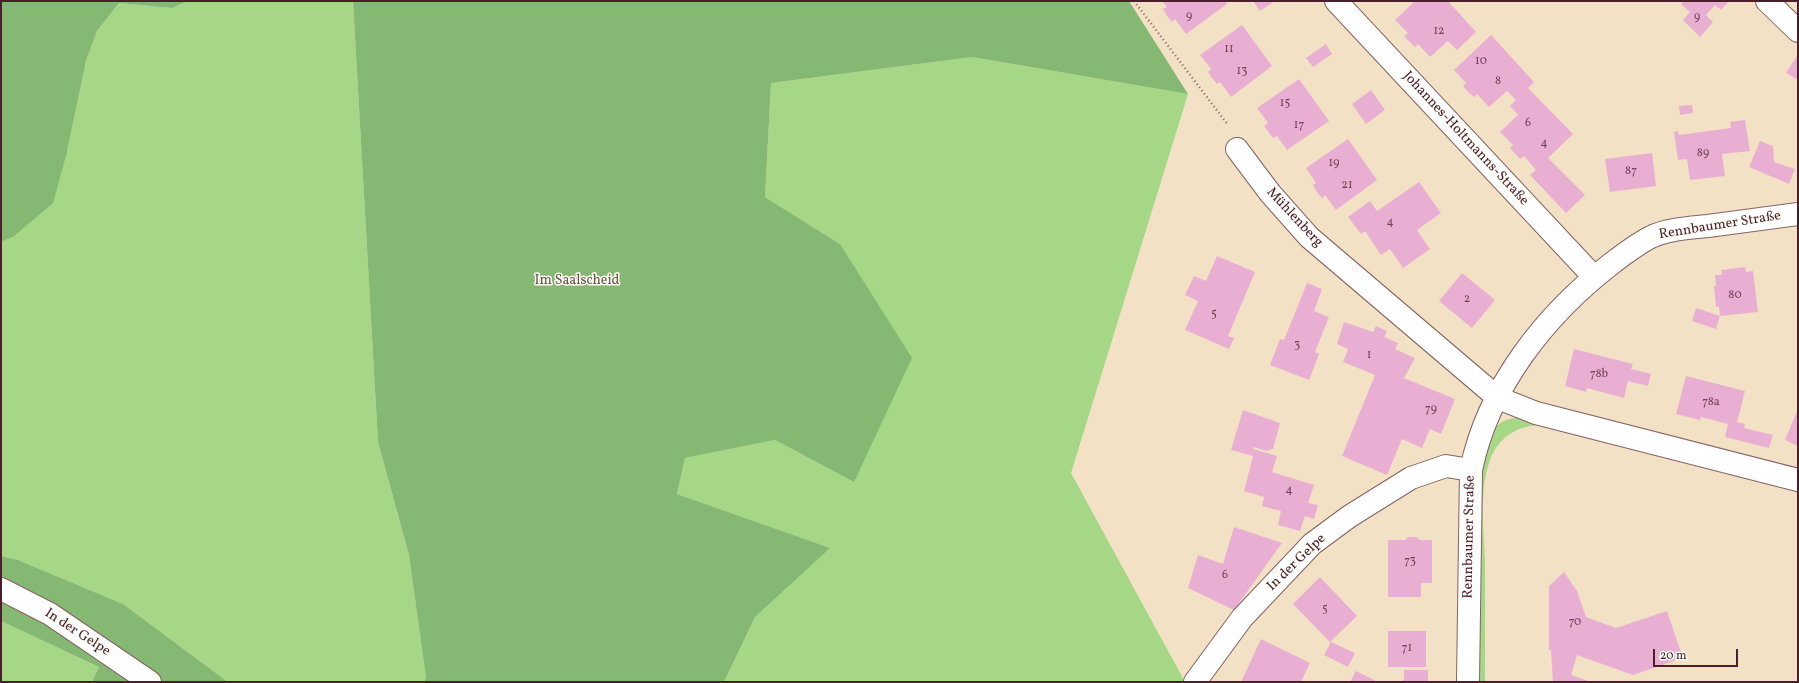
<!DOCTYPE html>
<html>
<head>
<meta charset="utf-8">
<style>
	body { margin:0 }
	#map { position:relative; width:1799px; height:683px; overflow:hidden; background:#f3e1c6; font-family:Vollkorn,serif }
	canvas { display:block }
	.frame { position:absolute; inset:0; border:2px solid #4a1f2b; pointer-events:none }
	.scale { position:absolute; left:1653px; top:649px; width:85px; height:18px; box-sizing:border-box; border:2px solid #4a1f2b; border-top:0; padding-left:5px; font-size:12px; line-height:14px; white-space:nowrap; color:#4a1f2b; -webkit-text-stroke:3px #fdfcf7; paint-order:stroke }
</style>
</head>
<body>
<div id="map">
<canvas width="1799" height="683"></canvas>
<div class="frame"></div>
<div class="scale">20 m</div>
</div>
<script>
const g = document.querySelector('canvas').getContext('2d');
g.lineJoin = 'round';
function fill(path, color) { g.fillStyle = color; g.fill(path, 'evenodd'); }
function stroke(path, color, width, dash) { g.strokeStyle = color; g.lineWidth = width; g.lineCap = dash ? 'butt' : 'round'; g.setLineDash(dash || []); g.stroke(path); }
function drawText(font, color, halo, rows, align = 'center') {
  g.font = font + ' Vollkorn,serif'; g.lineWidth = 3; g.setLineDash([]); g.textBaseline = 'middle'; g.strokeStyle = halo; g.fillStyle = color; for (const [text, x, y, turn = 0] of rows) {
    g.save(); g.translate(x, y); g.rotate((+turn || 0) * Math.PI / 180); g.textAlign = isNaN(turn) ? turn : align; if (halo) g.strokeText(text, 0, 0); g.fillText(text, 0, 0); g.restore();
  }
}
const green = new Path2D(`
	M 188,1 L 353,1 L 378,442 L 409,555 L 426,678 L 424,682 L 228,682 L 123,604 L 18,560 L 1,556 L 1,242 L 13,237 L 67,152 L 86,61 L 97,31 L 119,3 L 172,8 Z
	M 972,57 L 1188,94 L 1071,473 L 1185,682 L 724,682 L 755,617 L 829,548 L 677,494 L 685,458 L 775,440 L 854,482 L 840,244 L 765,197 L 771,83 Z
	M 1516,418 L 1526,419 L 1539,425 C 1515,426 1496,440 1489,463 C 1479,493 1484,528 1485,560 C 1485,601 1485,641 1485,682 L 1476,682 L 1482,463 C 1489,442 1490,420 1516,418 Z
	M 1,621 L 99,667 L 92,682 L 1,682 Z`);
const forest = new Path2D(`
	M 1,1 L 188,1 L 172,8 L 119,3 L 97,31 L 86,61 L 67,152 L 53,203 L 13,237 L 1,242 Z
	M 353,1 L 1129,1 L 1188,94 L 972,57 L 771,83 L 765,197 L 840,244 L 912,358 L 854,482 L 775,440 L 685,458 L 677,494 L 830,548 L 755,617 L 724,682 L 424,682 L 426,678 L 409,555 L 378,442 Z
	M 1,556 L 18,560 L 123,604 L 228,682 L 162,682 L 136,664 L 130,682 L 92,682 L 99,667 L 1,621 Z`);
const building = new Path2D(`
	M 1162,1 L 1225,1 L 1227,4 L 1186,34 L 1175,19 L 1172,22 L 1167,16 L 1163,9 L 1167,7 Z
	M 1253,1 L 1275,1 L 1260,11 Z
	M 1410,1 L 1448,1 L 1476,32 L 1457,50 L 1448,41 L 1430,57 L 1418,44 L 1415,47 L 1404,36 L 1408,33 L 1395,20 L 1413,3 Z
	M 1684,1 L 1729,1 L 1721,10 L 1715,5 L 1706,15 L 1713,22 L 1700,37 L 1683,20 L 1690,12 L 1681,4 Z
	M 1242,25 L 1272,66 L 1231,97 L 1220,82 L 1217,84 L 1212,78 L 1208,72 L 1211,69 L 1200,55 Z
	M 1491,35 L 1534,82 L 1528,88 L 1573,134 L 1548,158 L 1585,195 L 1566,213 L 1530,175 L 1536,170 L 1524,156 L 1520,159 L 1510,148 L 1513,145 L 1500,132 L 1518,115 L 1510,106 L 1516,100 L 1507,91 L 1489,107 L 1477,94 L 1474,97 L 1468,92 L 1463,86 L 1466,83 L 1454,70 Z
	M 1326,44 L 1332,54 L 1313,67 L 1306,58 Z
	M 1797,56 L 1798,57 L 1798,80 L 1786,73 Z
	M 1299,79 L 1329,121 L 1287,150 L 1277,136 L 1273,138 L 1264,126 L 1268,123 L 1257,108 Z
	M 1371,90 L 1385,110 L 1366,124 L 1352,104 Z
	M 1692,105 L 1693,113 L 1680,115 L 1679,106 Z
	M 1745,120 L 1750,151 L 1722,154 L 1725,176 L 1690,180 L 1687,159 L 1678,160 L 1674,132 L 1678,131 L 1679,135 L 1731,128 L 1730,122 Z
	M 1348,139 L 1377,180 L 1336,210 L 1325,195 L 1322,198 L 1317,192 L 1313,185 L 1316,183 L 1306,168 Z
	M 1760,141 L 1773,146 L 1774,162 L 1795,169 L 1789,184 L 1749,167 Z
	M 1652,153 L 1656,186 L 1610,192 L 1605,159 Z
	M 1419,182 L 1441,213 L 1417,230 L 1430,249 L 1403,268 L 1390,249 L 1381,255 L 1365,231 L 1361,234 L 1348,217 L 1370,201 L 1377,211 Z
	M 1217,256 L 1255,272 L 1228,336 L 1234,338 L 1229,349 L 1185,330 L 1198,301 L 1185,295 L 1194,276 L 1206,281 Z
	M 1745,267 L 1746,272 L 1753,271 L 1758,312 L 1720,316 L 1716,329 L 1692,321 L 1696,308 L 1720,316 L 1719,307 L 1716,307 L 1714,286 L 1716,286 L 1715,275 L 1722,275 L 1721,270 Z
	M 1462,273 L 1495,300 L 1472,328 L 1439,301 Z
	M 1307,283 L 1322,289 L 1314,311 L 1329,317 L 1315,352 L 1319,354 L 1309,380 L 1270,365 L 1280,339 L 1284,340 Z
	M 1344,322 L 1373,332 L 1376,326 L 1387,331 L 1384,337 L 1398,343 L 1395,349 L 1415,358 L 1404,378 L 1455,399 L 1441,434 L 1430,429 L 1422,448 L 1402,439 L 1387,475 L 1342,456 L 1375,375 L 1343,362 L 1348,349 L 1337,344 Z
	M 1574,349 L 1633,364 L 1631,369 L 1651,374 L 1648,386 L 1628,381 L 1624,398 L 1587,388 L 1586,392 L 1565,386 Z
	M 1686,376 L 1745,391 L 1737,422 L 1745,424 L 1744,428 L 1773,435 L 1769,448 L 1725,437 L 1728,424 L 1701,417 L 1700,420 L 1676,414 Z
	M 1798,409 L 1798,446 L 1785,440 Z
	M 1243,410 L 1280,423 L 1273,449 L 1267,451 L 1253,447 L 1253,449 L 1277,456 L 1272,472 L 1314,485 L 1308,503 L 1318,505 L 1314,519 L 1305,516 L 1300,531 L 1278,525 L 1281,511 L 1262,506 L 1264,497 L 1244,491 L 1253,456 L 1231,450 Z
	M 1234,527 L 1282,543 L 1234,610 L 1188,588 L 1198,555 L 1223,564 Z
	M 1408,537 L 1416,537 L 1420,540 L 1432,540 L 1432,583 L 1421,583 L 1421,597 L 1388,597 L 1388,540 L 1405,540 Z
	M 1564,572 L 1577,591 L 1586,617 L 1616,628 L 1667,611 L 1683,658 L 1633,675 L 1577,655 L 1571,675 L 1591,682 L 1553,682 L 1551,650 L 1549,650 L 1549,586 Z
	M 1320,577 L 1357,616 L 1330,642 L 1293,604 Z
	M 1388,631 L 1426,631 L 1426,667 L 1388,667 Z
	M 1261,639 L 1310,663 L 1301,682 L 1241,682 Z
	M 1331,642 L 1355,653 L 1348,667 L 1324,655 Z
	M 1404,670 L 1428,670 L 1428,682 L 1401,682 L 1404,679 Z
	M 1356,671 L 1378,682 L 1350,682 Z`);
const path = new Path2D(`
	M 1134,1 L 1228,125`);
const street = new Path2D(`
	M 1336,1 L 1594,277
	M 1767,1 L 1798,31
	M 1237,149 L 1270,193 L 1309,237 L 1498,398 L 1536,413 L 1798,480
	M 1,589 L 50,614 L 150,682
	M 1195,682 L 1242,618 L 1312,544 L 1350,516 L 1411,478 L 1446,466 L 1471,470
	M 1468,682 L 1471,470 C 1488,387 1545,315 1611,264 C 1624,254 1637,244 1651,237 C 1668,229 1689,228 1708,226 C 1738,222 1768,218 1798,214`);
const numberNames = [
	["9",1189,17],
	["9",1697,18],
	["12",1439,32],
	["11",1229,50],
	["10",1481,62],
	["13",1242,72],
	["8",1498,82],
	["15",1285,104],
	["6",1528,124],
	["17",1299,126],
	["4",1544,144],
	["89",1703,154],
	["19",1334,164],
	["87",1631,172],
	["21",1347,186],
	["4",1390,223],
	["80",1735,296],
	["2",1467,300],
	["5",1214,315],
	["3",1297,346],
	["1",1369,356],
	["78b",1599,375],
	["78a",1711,403],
	["79",1431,410],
	["4",1289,491],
	["73",1410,562],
	["6",1225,576],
	["5",1325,610],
	["70",1575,623],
	["71",1407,649]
];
const streetNames = [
	["Johannes-Holtmanns-Straße",1465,139,47],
	["Mühlenberg",1294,218,47],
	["Rennbaumer Straße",1720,226,-9],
	["Rennbaumer Straße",1470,537,-89],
	["In der Gelpe",1297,563,-44],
	["In der Gelpe",77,633,33]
];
const parkNames = [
	["Im Saalscheid",577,281]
];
fill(green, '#a5d786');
fill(forest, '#84b873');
fill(building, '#e9afd3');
stroke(street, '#856361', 24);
stroke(path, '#856361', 2.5, [1, 3]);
stroke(street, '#fff', 22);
drawText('12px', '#724355', null, numberNames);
drawText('14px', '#4a1f2b', '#fdfcf7', streetNames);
drawText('14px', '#655646', '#fdfcf7', parkNames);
</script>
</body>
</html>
